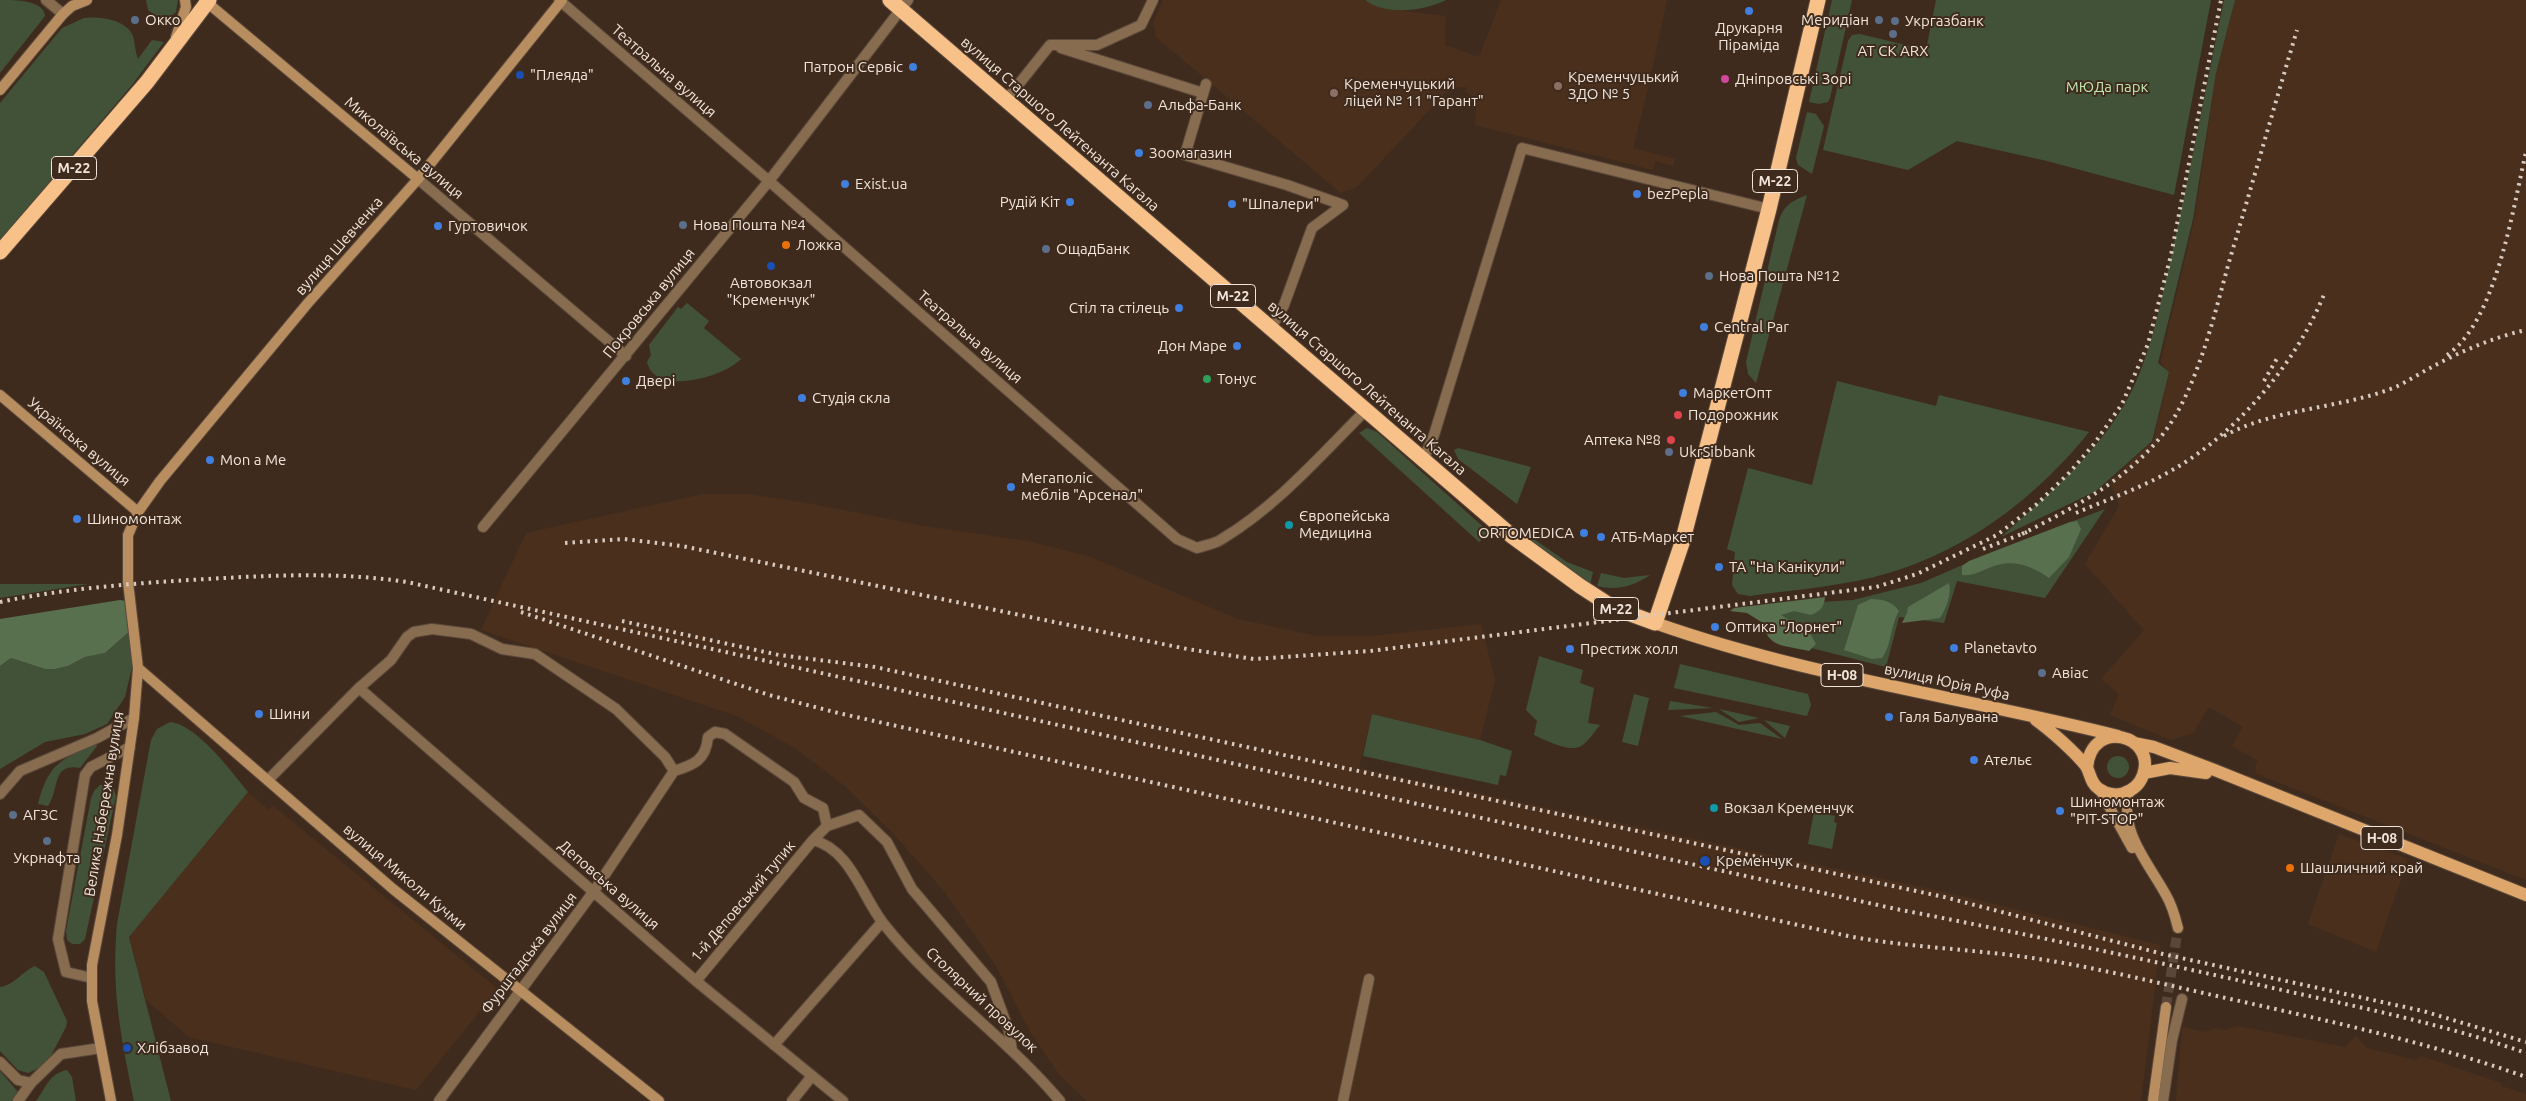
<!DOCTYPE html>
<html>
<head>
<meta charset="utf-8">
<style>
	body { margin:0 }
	canvas { display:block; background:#3f2b1d }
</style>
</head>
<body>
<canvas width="2526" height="1101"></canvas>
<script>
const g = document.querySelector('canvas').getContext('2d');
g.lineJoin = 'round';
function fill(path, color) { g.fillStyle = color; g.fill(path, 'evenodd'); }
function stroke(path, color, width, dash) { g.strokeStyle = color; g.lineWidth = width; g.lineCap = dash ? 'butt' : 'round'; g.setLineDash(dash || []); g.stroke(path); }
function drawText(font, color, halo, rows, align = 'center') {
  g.font = font + ' Ubuntu,sans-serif'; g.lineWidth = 4; g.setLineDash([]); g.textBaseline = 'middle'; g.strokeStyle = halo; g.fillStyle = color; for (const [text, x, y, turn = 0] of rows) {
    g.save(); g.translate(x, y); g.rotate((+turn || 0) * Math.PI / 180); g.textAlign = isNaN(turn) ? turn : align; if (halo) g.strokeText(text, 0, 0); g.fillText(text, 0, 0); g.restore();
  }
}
const built = new Path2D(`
	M 1163,0 L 1363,0 L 1386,9 L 1446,16 L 1445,45 L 1479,57 L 1501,0 L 1667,0 L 1649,84 L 1633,148 L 1675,159 L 1673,166 L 1655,161 L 1653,170 L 1475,125 L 1477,98 L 1465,92 L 1467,87 L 1450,88 L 1357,187 L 1341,193 L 1156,37 L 1153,23 Z
	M 2235,0 L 2526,0 L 2526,880 L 2257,774 L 2255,767 L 2258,761 L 2232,746 L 2243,727 L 2209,707 L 2193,733 L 2171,740 L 2110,715 L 2119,694 L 2101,679 L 2144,630 L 2085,564 L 2119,506 L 2110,482 L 2154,439 L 2169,373 L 2161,363 L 2161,360 L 2195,217 L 2216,73 Z
	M 703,494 L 749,494 L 812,504 L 924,526 L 1028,541 L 1088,556 L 1238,619 L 1317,636 L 1371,636 L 1481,624 L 1495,680 L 1480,740 L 1372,714 L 1359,768 L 1945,892 L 2160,945 L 2141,1101 L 1087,1101 L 1059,1074 L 1031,1033 L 996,966 L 944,891 L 891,831 L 846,787 L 795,748 L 737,716 L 481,630 L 526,533 Z
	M 248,792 L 269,810 L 273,806 L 498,989 L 416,1090 L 189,1037 L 146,1000 L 129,937 Z
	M 2339,834 L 2408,859 L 2376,952 L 2308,924 Z
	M 2238,1026 L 2345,1047 L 2356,1036 L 2367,1048 L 2416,1060 L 2421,1056 L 2501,1083 L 2502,1086 L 2526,1094 L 2526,1101 L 2176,1101 L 2182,1027 L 2206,1032 L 2215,1028 L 2224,1030 Z`);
const green = new Path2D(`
	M 0,0 C 15,0 44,0 45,16 L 0,73 Z
	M 146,0 L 178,0 L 176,12 L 171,16 L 159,18 L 148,10 Z
	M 1365,0 L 1446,0 C 1425,11 1386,16 1365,0 Z
	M 1832,0 L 1852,0 L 1830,98 L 1828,102 L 1819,104 L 1809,102 Z
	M 1936,0 L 2211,0 L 2174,195 L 2047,161 L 1957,141 L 1908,170 L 1823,150 L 1848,41 L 1852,35 L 1860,34 L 1926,50 Z
	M 2224,0 L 2235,0 L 2216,73 L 2193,219 L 2158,363 L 2169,372 L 2152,441 L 2096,491 L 2001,537 C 2044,498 2088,462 2120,412 C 2151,363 2160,303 2173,248 C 2191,165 2207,83 2224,0 Z
	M 84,18 C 99,16 126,19 133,36 C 135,43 135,51 138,59 L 152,40 L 164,42 L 132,85 L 0,240 L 0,103 L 62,28 Z
	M 1807,112 L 1816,114 L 1824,126 L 1812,174 L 1798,165 L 1796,158 Z
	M 1807,195 L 1756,383 L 1748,374 L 1746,362 L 1779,220 C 1784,205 1793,200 1807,195 Z
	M 687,303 L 709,321 L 704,328 L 741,359 C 724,377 655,397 647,362 L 651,355 L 649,345 L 678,307 L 681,309 Z
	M 1837,381 L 1936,406 L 1939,395 L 2089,432 C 2027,509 1944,567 1845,583 C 1814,589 1782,591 1750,596 L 1738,594 L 1732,585 L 1735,552 L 1727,549 L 1748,468 L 1812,485 Z
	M 1367,428 L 1377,432 L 1489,532 L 1479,542 L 1359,433 Z
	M 1458,448 L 1531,467 L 1517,504 L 1458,459 L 1454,450 Z
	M 2105,509 L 2045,598 L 1957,581 L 1944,623 L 1899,617 L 1886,667 L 1768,637 L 1773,605 L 1853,600 L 1921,583 L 1995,551 Z
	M 1525,533 L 1567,562 L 1593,572 L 1590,585 L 1576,580 L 1523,535 Z
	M 1601,573 L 1624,578 L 1650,575 C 1633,586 1618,591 1597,586 Z
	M 0,584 L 88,584 L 0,598 Z
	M 131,630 L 133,663 L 125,697 L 107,724 L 85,734 L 45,742 L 0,769 L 0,666 L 11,658 L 45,669 L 55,669 L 68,666 L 85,657 L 105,653 Z
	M 1539,656 L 1583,670 L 1580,683 L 1594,688 L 1588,723 L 1600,725 C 1594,732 1588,742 1581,746 C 1570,753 1545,740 1534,735 L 1537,721 L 1526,710 Z
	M 1680,664 L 1808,694 L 1811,705 L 1807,716 L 1674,688 Z
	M 1634,694 L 1649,698 L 1638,746 L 1622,742 Z
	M 1670,701 L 1713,708 L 1668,710 Z
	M 1719,709 L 1759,718 L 1739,722 Z
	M 1716,712 L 1739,725 L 1760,723 L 1782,739 L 1680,716 Z
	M 1372,714 L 1480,740 L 1512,751 L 1506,776 L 1500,775 L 1498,785 L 1363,756 Z
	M 1764,720 L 1790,726 L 1785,738 Z
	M 170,722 C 196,724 232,772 248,792 L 129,937 L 171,1101 L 134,1101 C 121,1037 111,990 117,924 L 151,740 L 157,729 Z
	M 96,744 L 97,746 L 80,768 C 51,763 60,789 48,806 L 38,804 C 48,764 61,759 96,744 Z
	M2107 767a11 11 0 1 1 22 0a11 11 0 1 1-22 0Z
	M 100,785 L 109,785 L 114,789 L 116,796 L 85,939 L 80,944 L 72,944 L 67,940 L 66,931 L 91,798 L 94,791 Z
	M 1814,812 L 1835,816 L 1834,822 L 1837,823 L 1832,849 L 1808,844 Z
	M 35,966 L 44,972 L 67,1021 L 66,1027 L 46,1065 L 28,1073 L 18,1070 L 0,1051 L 0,987 C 15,985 21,972 35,966 Z
	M 67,1070 L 72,1077 L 76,1101 L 36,1101 C 47,1087 48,1074 67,1070 Z
	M 0,1071 L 18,1092 L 12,1101 L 0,1101 Z`);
const forest = new Path2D(`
	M 2077,521 L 2081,529 L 2069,557 L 2049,578 C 2030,565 2011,558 1989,568 C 1979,572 1972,576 1962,575 L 1962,566 L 1969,561 L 2070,522 Z
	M 1949,583 C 1952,594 1946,609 1940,618 L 1902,623 L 1907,613 L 1908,607 Z
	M 1825,597 C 1824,608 1820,611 1811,615 L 1794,611 L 1781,615 L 1811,635 L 1816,644 L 1809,651 C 1786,645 1768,649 1763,623 L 1747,613 L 1730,611 L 1734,608 Z
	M 1871,599 C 1883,600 1891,600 1899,611 C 1890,626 1892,645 1882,658 L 1872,659 L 1844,650 L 1858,605 Z
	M 120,600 L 126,601 L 131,630 L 105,653 L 85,657 L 68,666 L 55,669 L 45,669 L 11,658 L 0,666 L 0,619 Z`);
const secondaryTunnel = new Path2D(`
	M 2166,1007 L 2178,928`);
const street = new Path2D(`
	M 46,0 L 63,14
	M 559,0 L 769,181 L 1177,539 L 1197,548 C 1205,545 1215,544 1222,539 C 1277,506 1321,455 1366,410
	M 1061,48 L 1203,93
	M 1206,84 L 1185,155 L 1287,185 L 1343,205 L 1312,228 L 1284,305 L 1271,328
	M 1006,100 L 1050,45 L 1097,45 L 1141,25 L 1153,0
	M 418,179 L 626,356
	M 1423,460 L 1434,435 L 1522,148 L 1769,209
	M 483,527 L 769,181 L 908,0
	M 359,688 L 696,981 L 843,1101
	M 268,780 L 359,688 L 391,660 L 407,637 L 414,632 L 432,629 L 471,634 L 502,649 L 535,654 L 616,709 L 665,757 L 674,771 C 694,765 706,760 708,737 L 715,732 L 725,734 L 794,782 L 804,798 L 823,808 L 827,826 L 813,840 C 850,849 862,896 883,923 C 935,989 1006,1037 1060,1101
	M 0,794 L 20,771 L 97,738 L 134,718
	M 827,826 L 859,815 L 887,842 L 912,889 L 991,982 L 1009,1031 L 1012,1051
	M 92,978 L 66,972 L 58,939 L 85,775 L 91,767 L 130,747
	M 696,981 L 813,840
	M 774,1045 L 882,922
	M 0,1062 L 18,1080 L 31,1083 L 61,1054 L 101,1048
	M 18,1101 L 31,1083
	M 439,1101 L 594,891 L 674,771
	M 792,1101 L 812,1076
	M 1343,1101 L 1369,979
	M 2163,1101 L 2172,1040 L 2182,999`);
const secondary = new Path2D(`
	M 204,0 L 418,179
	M 176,37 L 186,7 L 185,0
	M 0,90 L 63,14 L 72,6 L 87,0
	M 0,395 L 138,512
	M 138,668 L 393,889 L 659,1101
	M 2100,790 L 2132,848
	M 2129,791 C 2119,832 2148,862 2166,895 C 2172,905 2175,916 2178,928
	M 111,1101 L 92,1001 L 92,965 L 117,835 L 134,718 L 138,668 L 128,582 L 128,535 L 138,512 L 160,481 L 308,303 L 418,179 L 562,0
	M 2153,1101 L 2166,1007`);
const primary = new Path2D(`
	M 1655,623 C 1805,676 1964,697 2118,736
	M 2036,720 C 2051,731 2074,751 2086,766 C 2091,774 2090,783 2099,789 C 2106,794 2116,796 2124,793 C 2133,790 2140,784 2143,775 C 2157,735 2091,717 2087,768
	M 2134,743 L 2154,747 L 2212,769 L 2526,895
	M 2144,773 L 2170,768 L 2206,773`);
const highway = new Path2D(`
	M 890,0 L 1513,537 L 1580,586 L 1614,608 L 1655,623 L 1682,543 L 1769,209 L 1818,0
	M 0,252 L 147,82 L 209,0`);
const rail = new Path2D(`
	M 2447,355 C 2496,322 2513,208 2526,152
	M 2264,381 L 2279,355
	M 2224,436 C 2275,408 2339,409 2393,388 C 2406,383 2418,374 2430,368 C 2459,352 2494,337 2526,330
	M 2076,513 C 2106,500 2138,489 2167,473 C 2234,437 2297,363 2325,292
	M 2022,534 C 2073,508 2126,481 2163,434 C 2197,390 2214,316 2229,262 C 2252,185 2274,107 2297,30
	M 565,543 L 624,539 L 682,546 L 1187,649 L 1254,659 L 1370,651 L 1876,587 L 1917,574 L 1997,535 L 2037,504 L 2070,472 L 2094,444 L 2122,404 L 2148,344 L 2171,255 L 2221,0
	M 1983,549 L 2027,532
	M 0,602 C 68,588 137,583 207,579 C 274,575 341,572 407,582 L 1896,909 C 2022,933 2148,960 2273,988 C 2358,1007 2444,1024 2526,1053
	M 521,612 L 769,695 L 838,713 L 1848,936 C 1911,948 1976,949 2039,959 C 2105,969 2170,986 2235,1000 C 2333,1022 2431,1043 2526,1077
	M 622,621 L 779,655 L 875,667 L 1944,897 L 2163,954 L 2423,1011 L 2526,1042`);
const markers = [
	[1749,11,5,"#3f7fe0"],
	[135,20,5,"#5c6f8a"],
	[1879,20,5,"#5c6f8a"],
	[1895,21,5,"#5c6f8a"],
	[1893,34,5,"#5c6f8a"],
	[913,67,5,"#3f7fe0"],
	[520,75,5,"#1a4fb4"],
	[1725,79,5,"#d1479c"],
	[1558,86,5,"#8d6e63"],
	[1334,93,5,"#8d6e63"],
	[1148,105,5,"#5c6f8a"],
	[1139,153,5,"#3f7fe0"],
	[845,184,5,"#3f7fe0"],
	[1637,194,5,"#3f7fe0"],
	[1070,202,5,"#3f7fe0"],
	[1232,204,5,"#3f7fe0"],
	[683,225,5,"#5c6f8a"],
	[438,226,5,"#3f7fe0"],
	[786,245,5,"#e8710a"],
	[1046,249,5,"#5c6f8a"],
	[771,266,5,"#1a4fb4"],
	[1709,276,5,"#5c6f8a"],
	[1179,308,5,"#3f7fe0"],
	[1704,327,5,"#3f7fe0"],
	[1237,346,5,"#3f7fe0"],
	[1207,379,5,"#2e9e5b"],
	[626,381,5,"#3f7fe0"],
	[1683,393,5,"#3f7fe0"],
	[802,398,5,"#3f7fe0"],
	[1678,415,5,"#e0444e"],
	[1671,440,5,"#e0444e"],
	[1669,452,5,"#5c6f8a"],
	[210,460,5,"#3f7fe0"],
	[1011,487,5,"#3f7fe0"],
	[77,519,5,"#3f7fe0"],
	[1289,525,5,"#0f9aa8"],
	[1584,533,5,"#3f7fe0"],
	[1601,537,5,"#3f7fe0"],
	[1719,567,5,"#3f7fe0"],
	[1715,627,5,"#3f7fe0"],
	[1954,648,5,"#3f7fe0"],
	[1570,649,5,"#3f7fe0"],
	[2042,673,5,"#5c6f8a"],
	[259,714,5,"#3f7fe0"],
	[1889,717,5,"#3f7fe0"],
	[1974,760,5,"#3f7fe0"],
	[1714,808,5,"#0f9aa8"],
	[2060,811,5,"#3f7fe0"],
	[13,815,5,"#5c6f8a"],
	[47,841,5,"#5c6f8a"],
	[1705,861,6,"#1a4fb4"],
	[2290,868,5,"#e8710a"],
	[127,1048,5,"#1a4fb4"]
];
const shields = [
	[74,168,45],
	[1775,181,45],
	[1233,296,45],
	[1616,609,45],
	[1842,675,42],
	[2382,838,42]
];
const shieldNames = [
	["М-22",74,168],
	["М-22",1775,181],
	["М-22",1233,296],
	["М-22",1616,609],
	["Н-08",1842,675],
	["Н-08",2382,838]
];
const poiNames = [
	["Окко",145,20],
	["Меридіан",1869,20,"right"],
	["Укргазбанк",1905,21],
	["Друкарня",1749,28,"center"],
	["Піраміда",1749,45,"center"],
	["АТ СК ARX",1893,51,"center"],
	["Патрон Сервіс",903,67,"right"],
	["\"Плеяда\"",530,75],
	["Кременчуцький",1568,77],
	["ЗДО № 5",1568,94],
	["Дніпровські Зорі",1735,79],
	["Кременчуцький",1344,84],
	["ліцей № 11 \"Гарант\"",1344,101],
	["Альфа-Банк",1158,105],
	["Зоомагазин",1149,153],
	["Exist.ua",855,184],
	["bezPepla",1647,194],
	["Рудій Кіт",1060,202,"right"],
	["\"Шпалери\"",1242,204],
	["Нова Пошта №4",693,225],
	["Гуртовичок",448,226],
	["Ложка",796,245],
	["ОщадБанк",1056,249],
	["Нова Пошта №12",1719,276],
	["Автовокзал",771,283,"center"],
	["\"Кременчук\"",771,300,"center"],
	["Стіл та стілець",1169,308,"right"],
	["Central Par",1714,327],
	["Дон Маре",1227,346,"right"],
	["Тонус",1217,379],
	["Двері",636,381],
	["МаркетОпт",1693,393],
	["Студія скла",812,398],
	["Подорожник",1688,415],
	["Аптека №8",1661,440,"right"],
	["UkrSibbank",1679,452],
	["Mon a Me",220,460],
	["Мегаполіс",1021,478],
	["меблів \"Арсенал\"",1021,495],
	["Європейська",1299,516],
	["Медицина",1299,533],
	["Шиномонтаж",87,519],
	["ORTOMEDICA",1574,533,"right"],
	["АТБ-Маркет",1611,537],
	["ТА \"На Канікули\"",1729,567],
	["Оптика \"Лорнет\"",1725,627],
	["Planetavto",1964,648],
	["Престиж холл",1580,649],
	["Авіас",2052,673],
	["Шини",269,714],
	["Галя Балувана",1899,717],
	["Ательє",1984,760],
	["Шиномонтаж",2070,802],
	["\"PIT-STOP\"",2070,819],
	["Вокзал Кременчук",1724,808],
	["АГЗС",23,815],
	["Укрнафта",47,858,"center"],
	["Кременчук",1716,861],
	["Шашличний край",2300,868],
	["Хлібзавод",137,1048]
];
const streetNames = [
	["Театральна вулиця",664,71,41],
	["вулиця Старшого Лейтенанта Кагала",1060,124,41],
	["Миколаївська вулиця",404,148,40],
	["вулиця Шевченка",339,246,-49],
	["Покровська вулиця",649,303,-51],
	["Театральна вулиця",970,337,41],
	["вулиця Старшого Лейтенанта Кагала",1367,388,41],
	["Українська вулиця",79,442,40],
	["вулиця Юрія Руфа",1947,682,12],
	["Велика Набережна вулиця",104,804,-81],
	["вулиця Миколи Кучми",405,877,40],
	["Деповська вулиця",609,885,41],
	["1-й Деповський тупик",743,901,-50],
	["Фурштадська вулиця",529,953,-53],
	["Столярний провулок",982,1000,43]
];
const parkNames = [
	["МЮДа парк",2107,87]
];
fill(built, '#492f1c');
fill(green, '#415239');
fill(forest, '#59704e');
stroke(secondaryTunnel, '#5a473a', 10, [10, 5]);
stroke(street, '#5b493b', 12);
stroke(secondary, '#5b493b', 12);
stroke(primary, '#5b493b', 14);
stroke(highway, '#5b493b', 17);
stroke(street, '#876c50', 10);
stroke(secondary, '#b88d60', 10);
stroke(primary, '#dea66b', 12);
stroke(highway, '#f7c189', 15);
stroke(rail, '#d8cac0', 4, [2.5, 5]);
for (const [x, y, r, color] of markers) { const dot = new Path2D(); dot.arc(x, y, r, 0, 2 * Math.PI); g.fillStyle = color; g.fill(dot); stroke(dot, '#3f2b1d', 2); }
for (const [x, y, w] of shields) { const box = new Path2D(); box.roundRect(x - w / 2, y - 11.5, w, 23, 4); g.fillStyle = '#3f2b1d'; g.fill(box); stroke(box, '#f1e4db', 1); }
drawText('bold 14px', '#f1e4db', null, shieldNames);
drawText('15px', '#f1e4db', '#3f2b1d', poiNames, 'left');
drawText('15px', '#f1e4db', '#3f2b1d', streetNames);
drawText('15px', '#bee7ad', '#3f2b1d', parkNames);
</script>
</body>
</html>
